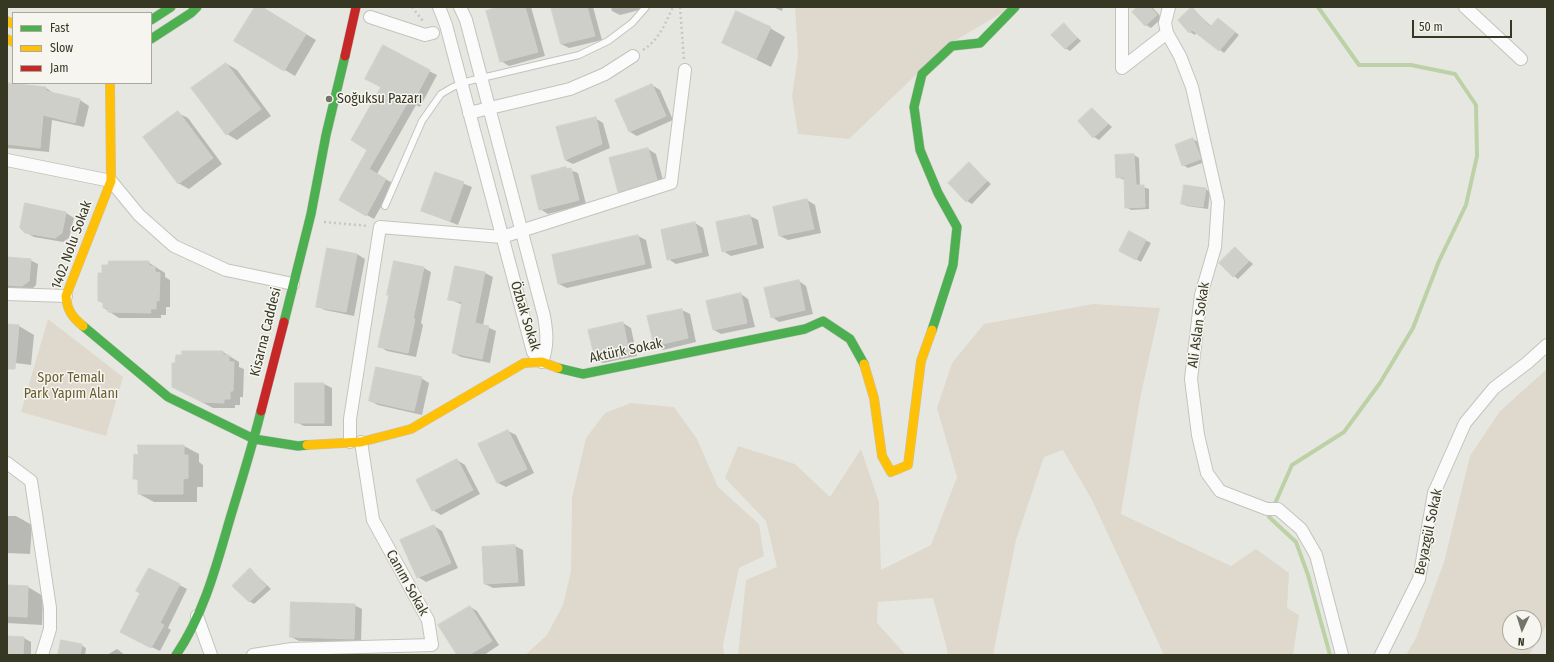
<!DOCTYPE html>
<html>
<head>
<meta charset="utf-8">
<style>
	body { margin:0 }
	#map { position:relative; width:1554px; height:662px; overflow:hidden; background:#e7e7e2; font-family:"Fira Sans Condensed",sans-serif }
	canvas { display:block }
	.frame { position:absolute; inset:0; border:8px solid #363823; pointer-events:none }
	.legend { position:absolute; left:12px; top:12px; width:140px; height:72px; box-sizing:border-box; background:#f6f5f0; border:1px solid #a9a99e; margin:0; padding:5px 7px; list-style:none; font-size:12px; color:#363823 }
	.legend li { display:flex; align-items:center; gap:8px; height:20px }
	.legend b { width:20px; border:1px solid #a9a99e }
	.north { position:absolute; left:1502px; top:610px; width:40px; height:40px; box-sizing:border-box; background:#f6f5f0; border:1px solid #a9a99e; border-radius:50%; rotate:184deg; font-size:11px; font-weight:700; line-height:16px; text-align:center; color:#363823 }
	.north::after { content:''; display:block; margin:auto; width:14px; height:18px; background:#747566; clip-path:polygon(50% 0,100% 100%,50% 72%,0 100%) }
	.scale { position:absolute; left:1412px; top:20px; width:100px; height:18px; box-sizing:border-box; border:2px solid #363823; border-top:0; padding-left:5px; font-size:12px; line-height:14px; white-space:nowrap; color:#363823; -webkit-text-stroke:3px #f6f5f0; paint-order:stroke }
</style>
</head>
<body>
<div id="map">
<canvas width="1554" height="662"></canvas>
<div class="frame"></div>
<ul class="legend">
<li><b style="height:5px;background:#4caf50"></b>Fast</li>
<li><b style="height:5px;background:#ffc107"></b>Slow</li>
<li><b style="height:5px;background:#c62828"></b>Jam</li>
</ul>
<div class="north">N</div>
<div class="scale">50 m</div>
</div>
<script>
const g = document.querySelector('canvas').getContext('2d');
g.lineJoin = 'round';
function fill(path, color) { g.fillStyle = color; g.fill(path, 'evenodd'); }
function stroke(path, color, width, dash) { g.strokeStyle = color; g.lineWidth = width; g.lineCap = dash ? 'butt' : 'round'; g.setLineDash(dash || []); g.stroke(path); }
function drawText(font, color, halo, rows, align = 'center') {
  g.font = font + ' "Fira Sans Condensed",sans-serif'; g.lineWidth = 3; g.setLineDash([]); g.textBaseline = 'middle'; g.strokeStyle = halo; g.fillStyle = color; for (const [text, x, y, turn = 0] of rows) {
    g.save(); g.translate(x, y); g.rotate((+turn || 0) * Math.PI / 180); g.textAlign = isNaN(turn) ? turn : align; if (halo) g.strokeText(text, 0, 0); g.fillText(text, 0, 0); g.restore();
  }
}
const green = new Path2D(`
	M 795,7 L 1012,7 L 946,46 L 849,139 L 798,134 L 792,96 L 798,55 Z
	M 1093,304 L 1160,308 L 1140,399 L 1121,514 L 1231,566 L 1256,549 L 1289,573 L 1287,608 L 1299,615 L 1293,655 L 1164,655 L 1092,500 L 1063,450 L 1044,457 L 1016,540 L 993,655 L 948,655 L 946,645 L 933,598 L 878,602 L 877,623 L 906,655 L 738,655 L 746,580 L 777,567 L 766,521 L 725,478 L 738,446 L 795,464 L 830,497 L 861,449 L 879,502 L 881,570 L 931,545 L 957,477 L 937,408 L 952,363 L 984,324 Z
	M 48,319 L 123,377 L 106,436 L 21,412 Z
	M 1547,369 L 1547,625 L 1529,655 L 1406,655 L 1416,638 L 1444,562 L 1470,456 L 1500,411 ZM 1510,618 L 1534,618 L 1534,642 L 1510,642 Z
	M 631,403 L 674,407 L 697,439 L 718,487 L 759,524 L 764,556 L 739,568 L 723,645 L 724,655 L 525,655 L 547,635 L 563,605 L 571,571 L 572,498 L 586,438 L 605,413 Z`);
const shadow = new Path2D(`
	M 256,7 L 261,7 L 316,40 L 295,76 L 235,40 Z
	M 503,7 L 531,7 L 545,56 L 509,66 L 501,61 Z
	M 552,7 L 593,7 L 602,40 L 569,48 L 561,44 Z
	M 611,7 L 651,7 L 620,15 L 612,11 Z
	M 773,7 L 783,7 L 782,11 Z
	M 1139,7 L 1152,7 L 1162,18 L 1151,28 L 1146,25 Z
	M 1192,8 L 1212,27 L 1218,19 L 1239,35 L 1224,53 L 1197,32 L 1195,35 L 1190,32 Z
	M 1064,25 L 1081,41 L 1070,51 L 1065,48 Z
	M 770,28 L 785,37 L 771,67 L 723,43 Z
	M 227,64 L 237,70 L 271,116 L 237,140 L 227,134 Z
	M 429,71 L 437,75 L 420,107 L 416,105 L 377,174 L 394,184 L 374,219 L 340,200 L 369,149 L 382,87 Z
	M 7,84 L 46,88 L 55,94 L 80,100 L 89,106 L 84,127 L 52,120 L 49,152 L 7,148 Z
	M 652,85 L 660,90 L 673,120 L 637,136 L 630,132 Z
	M 1092,109 L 1112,127 L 1099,140 L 1094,137 Z
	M 178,113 L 188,118 L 222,164 L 189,189 L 178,183 Z
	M 595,118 L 603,123 L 610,148 L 573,164 L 565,160 Z
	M 1193,139 L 1198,142 L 1205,162 L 1188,168 L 1183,165 Z
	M 648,149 L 656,154 L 664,184 L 626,196 L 618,191 Z
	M 1134,155 L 1139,158 L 1140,186 L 1149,189 L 1149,209 L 1131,210 L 1126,207 L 1125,180 L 1117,177 L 1116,156 Z
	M 969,164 L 991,184 L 972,204 L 967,201 Z
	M 565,168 L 578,173 L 586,204 L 548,214 L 540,209 Z
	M 436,173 L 472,187 L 458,225 L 422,211 Z
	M 1206,189 L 1210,192 L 1208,209 L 1187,206 L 1182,204 Z
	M 807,200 L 815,205 L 821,233 L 788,240 L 780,236 L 774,208 Z
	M 26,205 L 66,213 L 74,218 L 69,238 L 63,242 L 34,237 L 25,232 Z
	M 750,216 L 758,220 L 764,248 L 731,256 L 723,251 Z
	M 695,223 L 703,228 L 709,256 L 676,264 L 668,259 Z
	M 1130,232 L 1151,243 L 1141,262 L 1125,253 Z
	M 638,236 L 646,240 L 652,268 L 567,288 L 559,284 L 553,255 Z
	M 1235,248 L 1253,264 L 1238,279 L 1234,276 Z
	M 328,249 L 357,254 L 365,259 L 354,316 L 325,310 L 317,306 Z
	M 7,258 L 30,260 L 38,264 L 36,285 L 31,290 L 7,288 Z
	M 148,262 L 165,273 L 165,277 L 170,280 L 170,307 L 166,307 L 166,315 L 161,315 L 161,318 L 119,318 L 104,308 L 104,304 L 99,301 Z
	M 456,267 L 485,273 L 493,277 L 483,325 L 496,331 L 490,363 L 461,357 L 453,353 L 463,305 L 449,299 Z
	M 424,268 L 431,272 L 421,323 L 423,325 L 416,357 L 387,351 L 379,346 L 390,295 Z
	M 799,281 L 806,286 L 813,314 L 779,322 L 772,317 Z
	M 741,294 L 748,299 L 755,327 L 721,334 L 714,330 Z
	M 682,310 L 690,314 L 696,342 L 663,350 L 655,345 Z
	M 623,323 L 631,328 L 637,356 L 603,363 L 596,359 Z
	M 7,325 L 19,326 L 34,335 L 31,365 L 7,362 Z
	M 223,352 L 239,362 L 239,367 L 244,369 L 243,397 L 240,397 L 240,405 L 235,405 L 235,408 L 213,408 L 173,387 Z
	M 421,378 L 429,383 L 422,415 L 378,405 L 370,401 Z
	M 296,384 L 324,384 L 332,388 L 332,426 L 304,426 L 296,422 Z
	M 508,431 L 516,435 L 534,473 L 506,487 L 498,483 L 479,445 Z
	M 184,446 L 199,454 L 199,462 L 203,465 L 203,487 L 197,487 L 197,502 L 154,502 L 139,494 L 139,481 L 134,478 L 139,456 Z
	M 457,460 L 465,465 L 480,494 L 441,515 L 433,510 Z
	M 7,516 L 16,516 L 32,525 L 30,554 L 7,553 Z
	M 434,526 L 442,531 L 458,568 L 426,582 L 418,577 Z
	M 515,546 L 523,550 L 525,586 L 493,588 L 485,584 Z
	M 149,569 L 187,589 L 168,628 L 171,630 L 160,651 L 128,636 Z
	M 251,570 L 271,589 L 254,604 L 249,601 Z
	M 7,586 L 28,587 L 43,596 L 42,625 L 7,623 Z
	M 354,605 L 362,609 L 361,643 L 299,641 L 291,637 Z
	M 470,607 L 477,611 L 499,645 L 484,655 L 458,655 Z
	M 7,637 L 24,638 L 31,642 L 31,655 L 7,655 Z
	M 81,645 L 86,648 L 85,655 L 59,655 Z
	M 117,649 L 125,655 L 107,655 Z`);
const stream = new Path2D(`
	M 1318,7 L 1359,65 L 1411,65 L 1455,74 L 1476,105 L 1477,156 L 1466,205 L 1439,261 L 1413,328 L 1380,383 L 1344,432 L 1292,465 L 1269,517 L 1296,542 L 1308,575 L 1330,655`);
const building = new Path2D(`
	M 255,7 L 262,7 L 306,34 L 284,71 L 234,41 Z
	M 499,7 L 525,7 L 538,52 L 500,62 L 486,11 Z
	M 551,7 L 587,7 L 595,36 L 561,44 Z
	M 1137,7 L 1150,7 L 1157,15 L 1145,26 L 1132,12 Z
	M 1192,7 L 1210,27 L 1218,18 L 1235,32 L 1219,51 L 1192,30 L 1189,33 L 1178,20 Z
	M 736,11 L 771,27 L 756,59 L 722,43 Z
	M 1064,23 L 1077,38 L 1065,49 L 1051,35 Z
	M 383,45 L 430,70 L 412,104 L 408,102 L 369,169 L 386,179 L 366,216 L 339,200 L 367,150 L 351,140 L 381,87 L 365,79 Z
	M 226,63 L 261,109 L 226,135 L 191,88 Z
	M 7,83 L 46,87 L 46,91 L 80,99 L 75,123 L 43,115 L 40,148 L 7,144 Z
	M 652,84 L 666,116 L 629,132 L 615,100 Z
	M 1092,108 L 1108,124 L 1093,138 L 1078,121 Z
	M 178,111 L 213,158 L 178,184 L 143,137 Z
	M 596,117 L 602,144 L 565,160 L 556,127 Z
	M 1193,138 L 1201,159 L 1182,166 L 1175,145 Z
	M 648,148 L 657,180 L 618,192 L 609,158 Z
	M 1134,154 L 1136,185 L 1144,185 L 1145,207 L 1125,208 L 1124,177 L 1116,178 L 1115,155 Z
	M 969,162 L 987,181 L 966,202 L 948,183 Z
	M 566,167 L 566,169 L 571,168 L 579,200 L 539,210 L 531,176 Z
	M 435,172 L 464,182 L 450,221 L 421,211 Z
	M 1184,185 L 1206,188 L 1203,207 L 1181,204 Z
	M 807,199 L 814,229 L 779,236 L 773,207 Z
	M 25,203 L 66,212 L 62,233 L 55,238 L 25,233 L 20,228 Z
	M 750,215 L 757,244 L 722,252 L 716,222 Z
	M 695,222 L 702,252 L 667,260 L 661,230 Z
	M 1129,231 L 1146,240 L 1136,260 L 1119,251 Z
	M 638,235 L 645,264 L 558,284 L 552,255 Z
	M 1235,247 L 1249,261 L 1233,277 L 1219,263 Z
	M 327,248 L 357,254 L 346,312 L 316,307 Z
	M 7,257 L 31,259 L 29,281 L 22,286 L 7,285 Z
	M 109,261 L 149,261 L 149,266 L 155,266 L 155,272 L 160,273 L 159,301 L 156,301 L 156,309 L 150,309 L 151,313 L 108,312 L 108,308 L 103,308 L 103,302 L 98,301 L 98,273 L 102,273 L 102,265 L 108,265 Z
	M 394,261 L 424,267 L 413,319 L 415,319 L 408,353 L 378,347 L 389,295 L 387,295 Z
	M 455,266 L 485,272 L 475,323 L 489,326 L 482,359 L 452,353 L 462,302 L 448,300 Z
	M 799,280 L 805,310 L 771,318 L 764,288 Z
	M 741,293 L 747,323 L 713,330 L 706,301 Z
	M 682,309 L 688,338 L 654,346 L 647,316 Z
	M 623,322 L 629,352 L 595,359 L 588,330 Z
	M 7,324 L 19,325 L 15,369 L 7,369 Z
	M 182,351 L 223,351 L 223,355 L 229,355 L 229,362 L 234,362 L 233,391 L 230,391 L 230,399 L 224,399 L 224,403 L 202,402 L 172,387 L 172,363 L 175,363 L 176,355 L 182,355 Z
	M 376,367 L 422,377 L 414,411 L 369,401 Z
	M 295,383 L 324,383 L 324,423 L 295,423 Z
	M 508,430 L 527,469 L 497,483 L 478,444 Z
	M 138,445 L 184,445 L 184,455 L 188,455 L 188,478 L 183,479 L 183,494 L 138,494 L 138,479 L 133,479 L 134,454 L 138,455 Z
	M 457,459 L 473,490 L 432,511 L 416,480 Z
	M 434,525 L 451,563 L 417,578 L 400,540 Z
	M 515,545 L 518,582 L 484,584 L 482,547 Z
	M 149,568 L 180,584 L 160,623 L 164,625 L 151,648 L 120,632 L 140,593 L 136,591 Z
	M 250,568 L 266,586 L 249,602 L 232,586 Z
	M 7,585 L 28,586 L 27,617 L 7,616 Z
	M 291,602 L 355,604 L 354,639 L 290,637 Z
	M 470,606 L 492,641 L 469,655 L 457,655 L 438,625 Z
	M 7,636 L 24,637 L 23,655 L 7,655 Z
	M 61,640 L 82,644 L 80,655 L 58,655 Z`);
const path = new Path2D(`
	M 412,7 L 423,21
	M 680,7 L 684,60
	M 643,50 C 659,40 665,24 673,7
	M 324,222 L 369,226`);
const lane = new Path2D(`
	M 385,206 L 422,121 L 441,94 L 453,87 L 469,81 L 579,55 L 608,41 L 632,23 L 646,7`);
const street = new Path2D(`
	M 439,7 L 446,25 L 533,352 L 542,362 C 548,346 547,333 544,316 L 466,20 L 460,7
	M 1122,7 L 1122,68 L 1167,33 L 1180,56 L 1192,87 L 1218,202 L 1215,247 L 1201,295 L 1191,379 L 1198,435 L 1207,473 L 1220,491 L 1267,509 L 1278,509 L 1301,529 L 1316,555 L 1342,655
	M 1465,7 L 1521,59
	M 370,17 L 425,35 L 433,33
	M 1167,33 L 1165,23 L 1169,7
	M 469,113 L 570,89 L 605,74 L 633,56
	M 7,160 L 111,181 L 139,215 L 174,246 L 226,270 L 293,284
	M 7,294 L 66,296
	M 350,442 L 350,419 L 380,227 L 502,237 L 671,183 L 685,70
	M 7,463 L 31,481 L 50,608 L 50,629 L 42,655
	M 197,616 L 211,655
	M 253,655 L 292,649 L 432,645 L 428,620 L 373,520 L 361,442
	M 1381,655 L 1419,579 L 1434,493 L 1465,423 L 1494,388 L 1527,363 L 1547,345`);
const fast = new Path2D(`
	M 151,20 L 171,7
	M 151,39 L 191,13 L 197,7
	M 284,322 L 311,214 L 326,135 L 345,56
	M 83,326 L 168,397 L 254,439 L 298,446 L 307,445
	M 932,330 L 953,265 L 957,227 L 938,193 L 920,150 L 914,107 L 922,74 L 952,46 L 980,43 L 1015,7
	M 558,368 L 583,374 L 805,329 L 823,321 L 850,339 L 864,364
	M 176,655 C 203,616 216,567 229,522 C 240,485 252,448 261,411`);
const slow = new Path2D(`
	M 7,21 L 13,24
	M 7,39 L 13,42
	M 83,326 C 72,317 67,310 66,296 L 111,181 L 110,83
	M 864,364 L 874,398 L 882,456 L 891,472 L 908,465 L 921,361 L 932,330
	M 307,445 L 361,442 L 411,429 L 524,363 L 542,362 L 558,368`);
const jam = new Path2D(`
	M 345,56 L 356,7
	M 261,411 L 284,322`);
const markers = [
	[329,99,4,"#747566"]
];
const poiNames = [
	["Soğuksu Pazarı",337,99]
];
const streetNames = [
	["1402 Nolu Sokak",72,245,-70],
	["Özbak Sokak",525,316,73],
	["Ali Aslan Sokak",1199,325,-82],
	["Kisarna Caddesi",266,332,-76],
	["Aktürk Sokak",626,351,-12],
	["Beyazgül Sokak",1429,532,-78],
	["Canım Sokak",407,583,61]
];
const parkNames = [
	["Spor Temalı",71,378],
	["Park Yapım Alanı",71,394]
];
fill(green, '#dfd9cd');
fill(shadow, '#0003');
stroke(stream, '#bcd2a6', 4);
fill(building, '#cfcfca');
stroke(building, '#d0d0cb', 1);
stroke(lane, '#c3c3be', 8);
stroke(street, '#c3c3be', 14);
stroke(fast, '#c2c2bd', 10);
stroke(slow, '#c2c2bd', 10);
stroke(jam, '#c2c2bd', 10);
stroke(path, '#c7c7c0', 2.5, [2, 3]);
stroke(lane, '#fbfbfb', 6);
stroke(street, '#fbfbfb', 12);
stroke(fast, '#4caf50', 9);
stroke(slow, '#ffc107', 9);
stroke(jam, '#c62828', 9);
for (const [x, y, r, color] of markers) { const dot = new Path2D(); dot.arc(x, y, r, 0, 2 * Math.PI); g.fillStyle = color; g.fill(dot); stroke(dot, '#f6f5f0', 1.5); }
drawText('14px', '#363823', '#f6f5f0', poiNames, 'left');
drawText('14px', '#363823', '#f6f5f0', streetNames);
drawText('14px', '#6a5c31', '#f6f5f0', parkNames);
</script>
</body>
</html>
